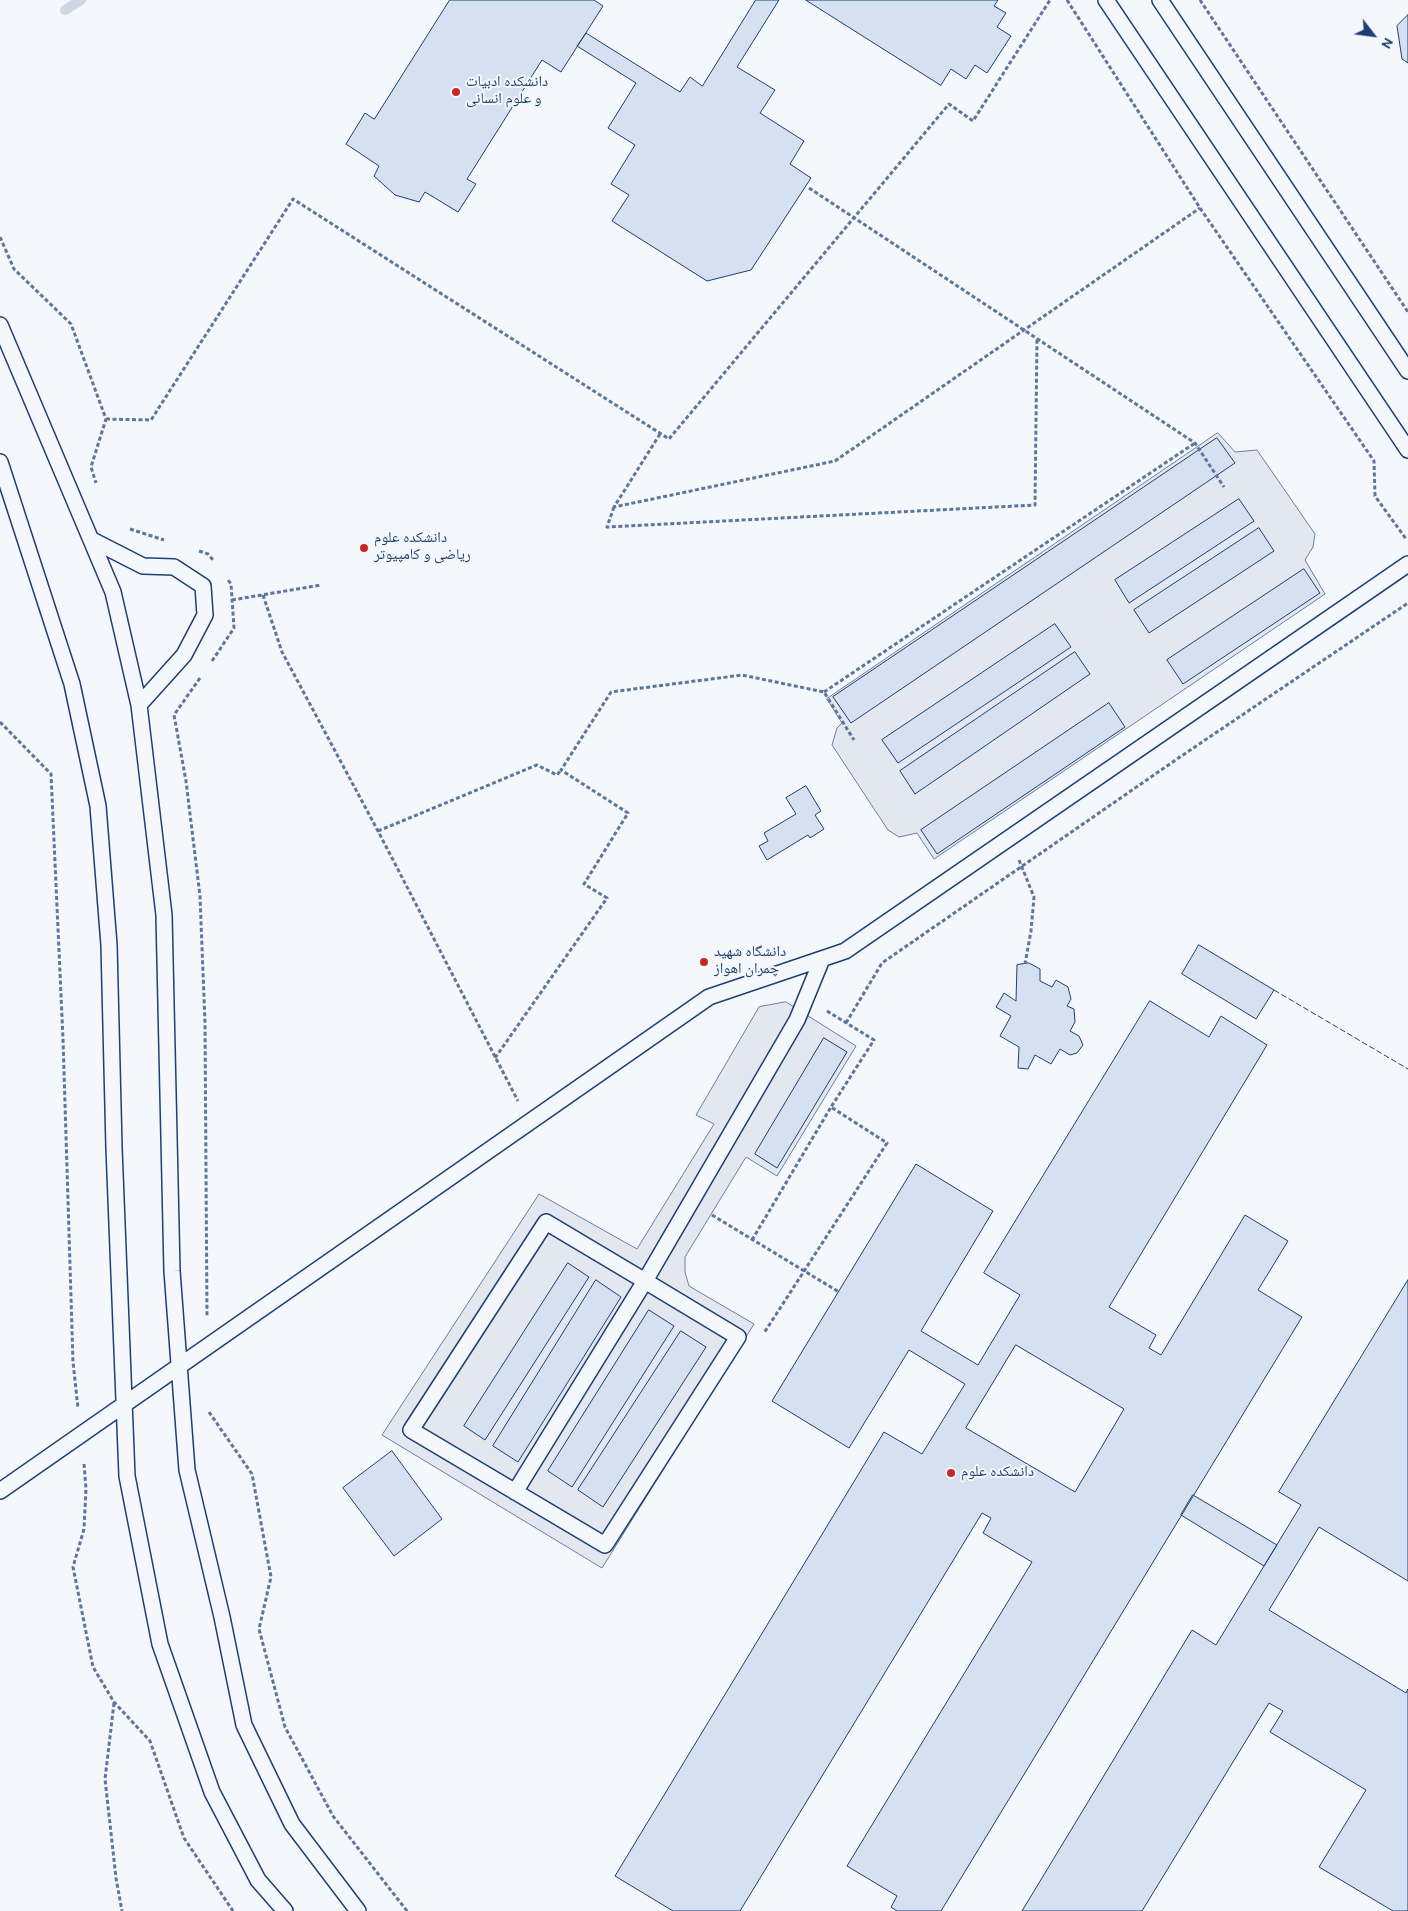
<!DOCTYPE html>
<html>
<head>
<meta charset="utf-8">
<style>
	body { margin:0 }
	#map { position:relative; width:1408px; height:1911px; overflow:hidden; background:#f4f7fb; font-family:Overpass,sans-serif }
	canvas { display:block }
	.north { position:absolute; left:1348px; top:10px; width:50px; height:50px; -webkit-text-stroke:4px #f4f7fb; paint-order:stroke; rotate:120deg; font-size:14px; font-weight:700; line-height:20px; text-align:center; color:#1d3f73 }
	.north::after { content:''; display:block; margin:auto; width:18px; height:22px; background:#1d3f73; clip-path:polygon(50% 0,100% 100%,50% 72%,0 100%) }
</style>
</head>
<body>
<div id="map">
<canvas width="1408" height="1911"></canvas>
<div class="north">N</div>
</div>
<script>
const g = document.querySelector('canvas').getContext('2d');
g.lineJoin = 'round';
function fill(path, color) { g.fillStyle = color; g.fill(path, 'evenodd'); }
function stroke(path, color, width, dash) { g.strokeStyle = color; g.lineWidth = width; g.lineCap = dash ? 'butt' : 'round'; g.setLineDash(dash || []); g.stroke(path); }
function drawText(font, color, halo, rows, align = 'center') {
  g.font = font + ' Overpass,"Noto Naskh Arabic",sans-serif'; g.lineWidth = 4; g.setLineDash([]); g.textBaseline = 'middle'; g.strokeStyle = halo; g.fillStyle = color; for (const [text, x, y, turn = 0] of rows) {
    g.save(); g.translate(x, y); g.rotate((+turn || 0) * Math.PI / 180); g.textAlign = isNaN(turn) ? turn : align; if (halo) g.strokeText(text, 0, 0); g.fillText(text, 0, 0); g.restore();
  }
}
const parking = new Path2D(`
	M 1218,433 L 1235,452 L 1257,450 L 1315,534 L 1313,547 L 1305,560 L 1325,594 L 934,859 L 917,833 L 899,837 L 888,830 L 832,745 L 837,728 L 842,723 L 827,699 Z
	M 786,1002 L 856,1046 L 777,1176 L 746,1157 L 685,1257 L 685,1272 L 689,1286 L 754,1324 L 602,1568 L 382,1435 L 539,1194 L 637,1249 L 714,1124 L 696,1115 L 759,1007 Z`);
const stream = new Path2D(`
	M 65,10 L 81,0`);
const building = new Path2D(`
	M 450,0 L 594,0 L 603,6 L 561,72 L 542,60 L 467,179 L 476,184 L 458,212 L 425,192 L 419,202 L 395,195 L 374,176 L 379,166 L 346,144 L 365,113 L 374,119 Z
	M 756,0 L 779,0 L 737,67 L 775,90 L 760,113 L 804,141 L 790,164 L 811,178 L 751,270 L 707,281 L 612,221 L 629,195 L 611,184 L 635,145 L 608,128 L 636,83 L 577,46 L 586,33 L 680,92 L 690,77 L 702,86 Z
	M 806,0 L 998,0 L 994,6 L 1006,13 L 997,27 L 1011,36 L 987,73 L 975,65 L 966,79 L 951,69 L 941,85 Z
	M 1408,15 L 1408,63 L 1402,59 L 1397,26 Z
	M 1217,438 L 1235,463 L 851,723 L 833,697 Z
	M 1239,499 L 1254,521 L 1129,603 L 1115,580 Z
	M 1259,528 L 1274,551 L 1149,633 L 1134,610 Z
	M 1304,569 L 1320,593 L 1183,684 L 1167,660 Z
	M 1055,624 L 1071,647 L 898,763 L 882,740 Z
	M 1075,652 L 1090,674 L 915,794 L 900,771 Z
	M 1109,703 L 1125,727 L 937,854 L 921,830 Z
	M 806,786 L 821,811 L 815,815 L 824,829 L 810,838 L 808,835 L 767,860 L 759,846 L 768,841 L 764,833 L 796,814 L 786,798 Z
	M 1199,945 L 1274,990 L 1256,1019 L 1182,974 Z
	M 1029,963 L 1040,969 L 1040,981 L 1052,987 L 1056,980 L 1068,987 L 1071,999 L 1067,1006 L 1074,1009 L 1075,1022 L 1070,1031 L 1079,1036 L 1083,1045 L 1077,1053 L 1070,1055 L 1060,1049 L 1051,1064 L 1035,1055 L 1028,1069 L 1018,1068 L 1019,1047 L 1000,1036 L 1011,1016 L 996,1007 L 1004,993 L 1016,1001 L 1017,965 Z
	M 1150,1001 L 1209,1037 L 1221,1016 L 1267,1045 L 1109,1307 L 1156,1335 L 1149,1348 L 1161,1355 L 1245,1215 L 1288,1241 L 1258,1290 L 1302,1317 L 941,1911 L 897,1911 L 891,1907 L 897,1896 L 847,1866 L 1032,1562 L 983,1533 L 991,1518 L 982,1513 L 740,1911 L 673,1911 L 615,1876 L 884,1432 L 922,1454 L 965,1384 L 909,1350 L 849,1448 L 772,1401 L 916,1164 L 993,1211 L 921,1331 L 978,1365 L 1020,1295 L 984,1273 ZM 1016,1345 L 1124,1409 L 1075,1492 L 966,1428 Z
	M 824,1038 L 847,1052 L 777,1168 L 755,1154 Z
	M 568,1263 L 589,1277 L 485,1440 L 464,1426 Z
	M 596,1280 L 621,1297 L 518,1462 L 493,1446 Z
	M 1408,1280 L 1408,1581 L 1319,1527 L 1269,1610 L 1406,1693 L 1408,1689 L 1408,1911 L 1393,1911 L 1319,1867 L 1366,1790 L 1270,1732 L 1283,1711 L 1269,1703 L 1142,1911 L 1022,1911 L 1192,1630 L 1216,1645 L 1301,1505 L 1279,1492 Z
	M 649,1310 L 674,1326 L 572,1487 L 548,1471 Z
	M 681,1331 L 706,1347 L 603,1507 L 578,1490 Z
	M 392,1451 L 442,1519 L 394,1556 L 343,1488 Z
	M 1193,1495 L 1277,1545 L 1264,1566 L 1181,1515 Z`);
const path = new Path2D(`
	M 1067,0 L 1200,208 L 1374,461 L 1375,496 L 1406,539
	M 1200,0 L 1408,312
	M 809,188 L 1195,443 L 1224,487
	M 0,237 L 14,269 L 71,324 L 106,419 L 91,467 L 96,483
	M 106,419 L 151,420 L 293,199 L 669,439 L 949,104 L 973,121 L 1050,0
	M 660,434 L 614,507 L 835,461 L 1200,208
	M 614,507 L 607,527 L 1035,505 L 1037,338
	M 130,529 L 164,540
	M 199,551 L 208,554 L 214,561
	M 263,595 L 282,652 L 378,831 L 518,1101
	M 232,600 L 321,585
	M 212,661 L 234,628 L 231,584 L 228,580
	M 200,678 L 174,715 L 186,781 L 200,896 L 205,1023 L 207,1317
	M 824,692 L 1195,443
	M 0,722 L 51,774 L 63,1039 L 73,1362 L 78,1408
	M 378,831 L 537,765 L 557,775 L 561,770
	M 1019,860 L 1034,897 L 1031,931 L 1025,964
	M 827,1011 L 874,1040 L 831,1107
	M 846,1023 L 882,963 L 1177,759 L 1408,603
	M 495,1058 L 607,898 L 584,884 L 628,813 L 561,770 L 611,692 L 742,675 L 824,692 L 854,740
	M 712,1215 L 839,1292
	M 752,1240 L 831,1107 L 887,1143 L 764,1333
	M 209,1412 L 252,1474 L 271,1577 L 259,1629 L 285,1727 L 333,1816 L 407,1911
	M 84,1464 L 86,1489 L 84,1529 L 73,1567 L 93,1667 L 114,1702 L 150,1741 L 184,1838 L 233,1911
	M 114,1703 L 105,1779 L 116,1878 L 122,1911`);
const lane = new Path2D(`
	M 1106,0 L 1408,450
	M 1160,0 L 1408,371
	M 0,325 L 113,592 L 139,705 L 164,915 L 172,1271 L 187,1470 L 222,1617 L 244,1725 L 292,1824 L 358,1911
	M 0,462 L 72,684 L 98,806 L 109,945 L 114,1148 L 127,1476 L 160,1644 L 212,1792 L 258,1880 L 285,1911
	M 92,540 L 143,566 L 174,567 L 203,586 L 205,615 L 184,655 L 139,705
	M 0,1491 L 709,997 L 845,951 L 1408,564
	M 515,1492 L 645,1281 L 738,1337 L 605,1545 L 411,1430 L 546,1222 L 645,1281 L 797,1020 L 822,959`);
const fence = new Path2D(`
	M 1274,990 L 1408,1069`);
const markers = [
	[456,92,5,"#c62828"],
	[364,548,5,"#c62828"],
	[704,962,5,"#c62828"],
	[951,1473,5,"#c62828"]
];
const poiNames = [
	["دانشکده ادبیات",466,83],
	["و علوم انسانی",466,100],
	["دانشکده علوم",374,539],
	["ریاضی و کامپیوتر",374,556],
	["دانشگاه شهید",714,953],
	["چمران اهواز",714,970],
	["دانشکده علوم",961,1473]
];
fill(parking, '#e3e8f0');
stroke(parking, '#687fa3', 1);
stroke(stream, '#cfd7e4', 10);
fill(building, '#d5e0f0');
stroke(building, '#1d3f73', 1);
stroke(lane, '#1d3f73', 18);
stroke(path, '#5e769c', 3, [4, 2.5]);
stroke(lane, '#f4f7fb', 15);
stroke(fence, '#1d3f73', 1, [6, 2.5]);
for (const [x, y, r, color] of markers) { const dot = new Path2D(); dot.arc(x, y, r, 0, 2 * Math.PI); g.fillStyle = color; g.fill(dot); stroke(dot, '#f4f7fb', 2); }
drawText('15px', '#1d3f73', '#f4f7fb', poiNames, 'left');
</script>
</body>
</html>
